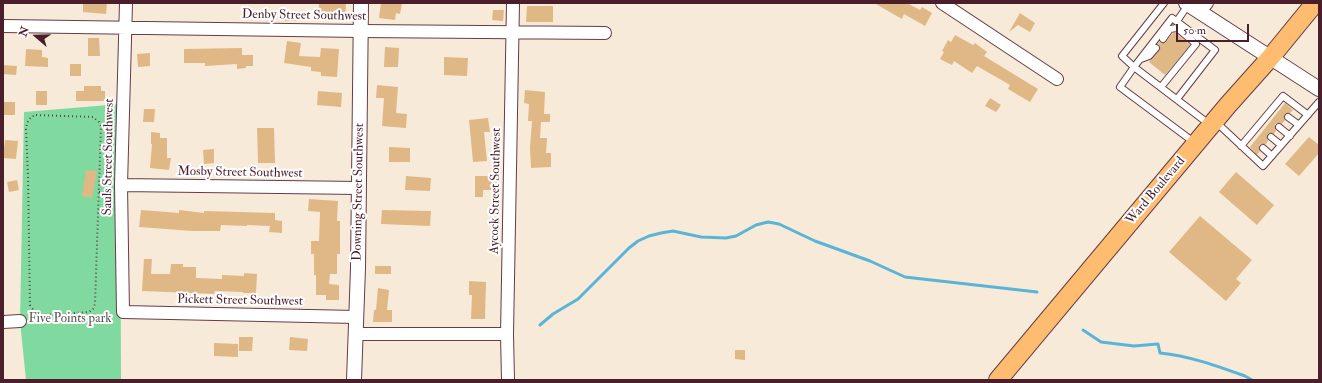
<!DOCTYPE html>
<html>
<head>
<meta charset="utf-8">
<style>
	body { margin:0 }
	#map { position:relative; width:1322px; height:383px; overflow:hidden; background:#f8ead8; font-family:"IM FELL Double Pica",serif }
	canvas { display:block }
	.frame { position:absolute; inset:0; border:4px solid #4a1f2b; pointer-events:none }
	.north { position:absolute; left:16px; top:16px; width:40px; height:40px; -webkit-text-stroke:3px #fff; paint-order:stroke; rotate:290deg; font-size:11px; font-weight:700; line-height:16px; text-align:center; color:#4a1f2b }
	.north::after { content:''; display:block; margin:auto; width:14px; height:18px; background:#4a1f2b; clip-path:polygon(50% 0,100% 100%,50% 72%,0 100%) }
	.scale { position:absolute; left:1176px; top:24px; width:73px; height:18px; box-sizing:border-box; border:2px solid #4a1f2b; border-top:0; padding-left:5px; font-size:12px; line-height:14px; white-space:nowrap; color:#4a1f2b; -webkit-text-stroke:3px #fff; paint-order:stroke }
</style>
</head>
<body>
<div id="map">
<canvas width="1322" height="383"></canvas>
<div class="frame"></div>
<div class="north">N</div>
<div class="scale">50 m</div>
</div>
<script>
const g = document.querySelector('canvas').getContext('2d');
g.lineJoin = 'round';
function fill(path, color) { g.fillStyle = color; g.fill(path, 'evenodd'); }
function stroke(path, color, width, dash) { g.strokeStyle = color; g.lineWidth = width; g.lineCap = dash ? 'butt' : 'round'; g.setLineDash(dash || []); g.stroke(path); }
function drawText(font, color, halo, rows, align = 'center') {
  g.font = font + ' "IM FELL Double Pica",serif'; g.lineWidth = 4; g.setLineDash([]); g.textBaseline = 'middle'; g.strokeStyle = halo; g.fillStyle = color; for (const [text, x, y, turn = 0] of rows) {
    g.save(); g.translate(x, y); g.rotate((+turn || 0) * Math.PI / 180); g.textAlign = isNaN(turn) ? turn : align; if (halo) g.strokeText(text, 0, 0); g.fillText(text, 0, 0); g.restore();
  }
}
const green = new Path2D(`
	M 120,104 L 121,380 L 26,380 L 20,321 L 24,112 Z`);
const stream = new Path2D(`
	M 540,325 L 553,314 L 578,299 L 629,248 L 638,241 L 649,236 L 661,233 L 673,231 L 701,237 L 726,238 L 736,236 L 756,225 L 768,222 L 779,224 L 815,241 L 870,261 L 905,277 L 1037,292
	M 1083,330 L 1101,342 L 1134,346 L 1158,344 L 1160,353 C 1190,356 1217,366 1245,376 L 1252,380`);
const building = new Path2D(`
	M 83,3 L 107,3 L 106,14 L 83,12 Z
	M 319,3 L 346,4 L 345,20 L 318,19 Z
	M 381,3 L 402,3 L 400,14 L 396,13 L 395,20 L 379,18 Z
	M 874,3 L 907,3 L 920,10 L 922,7 L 932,13 L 925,26 L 904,14 L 902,19 Z
	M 527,6 L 553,6 L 553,22 L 526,22 Z
	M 493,10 L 504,10 L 503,21 L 492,20 Z
	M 285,12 L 298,12 L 298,21 L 285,21 Z
	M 1020,13 L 1035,23 L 1030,32 L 1018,25 L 1009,32 Z
	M 1176,33 L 1190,45 L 1165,75 L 1149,62 L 1160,49 L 1160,46 L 1158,44 L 1159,42 L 1162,43 L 1165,43 L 1173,33 Z
	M 955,35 L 973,45 L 975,43 L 987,52 L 984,56 L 1038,89 L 1030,102 L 1008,89 L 1010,85 L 977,66 L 972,73 L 954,61 L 952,65 L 940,59 L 944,52 L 942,51 L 948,40 L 951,42 Z
	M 88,38 L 99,38 L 100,56 L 88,56 Z
	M 287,41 L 301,43 L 299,56 L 320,57 L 321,48 L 339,49 L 337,77 L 321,76 L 321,72 L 311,71 L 311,67 L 284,63 Z
	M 385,47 L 399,48 L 398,67 L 384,67 Z
	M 242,48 L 242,55 L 253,55 L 253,66 L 246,66 L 246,68 L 237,69 L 237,64 L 205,66 L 205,63 L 184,63 L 184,49 Z
	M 26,49 L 42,50 L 42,57 L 48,58 L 48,67 L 25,66 Z
	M 150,53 L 150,66 L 138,67 L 137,54 Z
	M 444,57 L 468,58 L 467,76 L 444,75 Z
	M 70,64 L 81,64 L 81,76 L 70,76 Z
	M 3,65 L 17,66 L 16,75 L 3,74 Z
	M 377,85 L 398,87 L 396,113 L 407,114 L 406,128 L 382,126 L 384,98 L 376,98 Z
	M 84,86 L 101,86 L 101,91 L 105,91 L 105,101 L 76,101 L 76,91 L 84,91 Z
	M 525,90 L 545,92 L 544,114 L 550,114 L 550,122 L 541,122 L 540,138 L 547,138 L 546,153 L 551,153 L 551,167 L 531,168 L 530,148 L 532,121 L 528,121 L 529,104 L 524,103 Z
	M 36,91 L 47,91 L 47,105 L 36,105 Z
	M 318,91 L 342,93 L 341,107 L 317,105 Z
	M 990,98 L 1001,105 L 996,112 L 985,106 Z
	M 3,102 L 15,102 L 15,115 L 3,115 Z
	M 1285,103 L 1293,110 L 1290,113 L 1288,113 L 1285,114 L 1284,117 L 1285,120 L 1282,124 L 1278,123 L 1275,124 L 1275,128 L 1276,131 L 1274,134 L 1270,133 L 1267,135 L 1267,138 L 1268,141 L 1266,144 L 1262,144 L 1259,145 L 1259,149 L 1260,151 L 1257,155 L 1250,147 Z
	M 144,109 L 155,109 L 154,122 L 143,122 Z
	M 488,118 L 490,132 L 484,132 L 487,161 L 473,162 L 469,120 Z
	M 257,128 L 274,128 L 275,163 L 258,163 Z
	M 151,132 L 160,133 L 160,138 L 167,138 L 167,158 L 171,158 L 169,170 L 150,168 L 152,144 L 151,144 Z
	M 1309,137 L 1319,145 L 1319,153 L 1299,176 L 1285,164 Z
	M 5,140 L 18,141 L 16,159 L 3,158 Z
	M 389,147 L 410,148 L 410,162 L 389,162 Z
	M 214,149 L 214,163 L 204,164 L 203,150 Z
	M 86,170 L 97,171 L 92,198 L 82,196 Z
	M 1236,172 L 1274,205 L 1257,225 L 1219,192 Z
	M 406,176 L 431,178 L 430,191 L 405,190 Z
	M 475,176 L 497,176 L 497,190 L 483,190 L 483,197 L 475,197 Z
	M 17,180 L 19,190 L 9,192 L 7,182 Z
	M 309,199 L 338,201 L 337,221 L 340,221 L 340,254 L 337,254 L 337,274 L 330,274 L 329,284 L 339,285 L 339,300 L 326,300 L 326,295 L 316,295 L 316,275 L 314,275 L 314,254 L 311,254 L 311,241 L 319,241 L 320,212 L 308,211 Z
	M 141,210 L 179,213 L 179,210 L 204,213 L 204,211 L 275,213 L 275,220 L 282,221 L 282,233 L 269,232 L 270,226 L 247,225 L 247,226 L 221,225 L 220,231 L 192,231 L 139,227 Z
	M 382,210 L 431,211 L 430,226 L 381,224 Z
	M 1200,216 L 1252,260 L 1236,279 L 1241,283 L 1226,301 L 1169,252 Z
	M 144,259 L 152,259 L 151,274 L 170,274 L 171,264 L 183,264 L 183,267 L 196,267 L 196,278 L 222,279 L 222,275 L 244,276 L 244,273 L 257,274 L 256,293 L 243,293 L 243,292 L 215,291 L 214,294 L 142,291 Z
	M 375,266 L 391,266 L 391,274 L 375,274 Z
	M 469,281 L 486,282 L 485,319 L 471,319 L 472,295 L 469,295 Z
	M 378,288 L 389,290 L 387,310 L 392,310 L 392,322 L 373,322 L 374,310 L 376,310 Z
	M 239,337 L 253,337 L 252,351 L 239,351 Z
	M 290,337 L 308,339 L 307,351 L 289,350 Z
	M 214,343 L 238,344 L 238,357 L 214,356 Z
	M 735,350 L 745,350 L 745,360 L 735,359 Z`);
const path = new Path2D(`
	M 36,115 L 93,117 L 99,122 L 101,126 L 95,304 L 93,309 L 89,312 L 42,315 C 36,313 33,310 30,305 L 28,175 L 26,129 C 27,122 29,117 36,115 Z
	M 99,192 L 112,192`);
const service = new Path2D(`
	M 1164,3 L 1122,56 L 1134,67 L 1172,18 L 1215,50 L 1177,99
	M 1177,21 L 1188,5
	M 1141,59 L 1149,56 L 1156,48
	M 1161,87 L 1196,44 L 1177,28 L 1170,29 L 1163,39
	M 1288,117 L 1299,125
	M 1216,122 L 1263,166 L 1319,102
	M 1279,127 L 1290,136
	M 1271,137 L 1281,145
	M 1195,143 L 1120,87 L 1134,67 L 1209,124
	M 1241,146 L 1283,96 L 1308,115
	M 1263,148 L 1272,156`);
const minor = new Path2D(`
	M 126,3 L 121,185 L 123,312 L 356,317
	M 942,3 L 1057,79
	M 1199,12 L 1207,3
	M 3,26 L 361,31 L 605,33
	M 121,185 L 359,188
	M 3,322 L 20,321
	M 355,334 L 507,334
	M 508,380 L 507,334 L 513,3`);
const tertiary = new Path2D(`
	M 1186,3 L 1319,89
	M 354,380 L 358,268 L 361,3`);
const primary = new Path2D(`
	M 998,380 L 1228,105 L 1270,58 L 1315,3`);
const streetNames = [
	["Denby Street Southwest",304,16,1],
	["Sauls Street Southwest",109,157,-89],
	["Mosby Street Southwest",240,173,1],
	["Aycock Street Southwest",496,191,-89],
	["Ward Boulevard",1156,191,-50],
	["Downing Street Southwest",359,192,-89],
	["Pickett Street Southwest",240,301,1]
];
const parkNames = [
	["Five Points park",70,319]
];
fill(green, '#80da9f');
stroke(stream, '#59b4d7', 3);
fill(building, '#dfb886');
stroke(service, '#643d45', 8);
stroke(minor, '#643d45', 14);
stroke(tertiary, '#643d45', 16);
stroke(primary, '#643d45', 20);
stroke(path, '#643d45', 2, [1, 3]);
stroke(service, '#fff', 6);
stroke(minor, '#fff', 12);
stroke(tertiary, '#fff', 14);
stroke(primary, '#fdbc70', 18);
drawText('13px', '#4a1f2b', '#fff', streetNames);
drawText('13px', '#5a574e', '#fff', parkNames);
</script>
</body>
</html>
